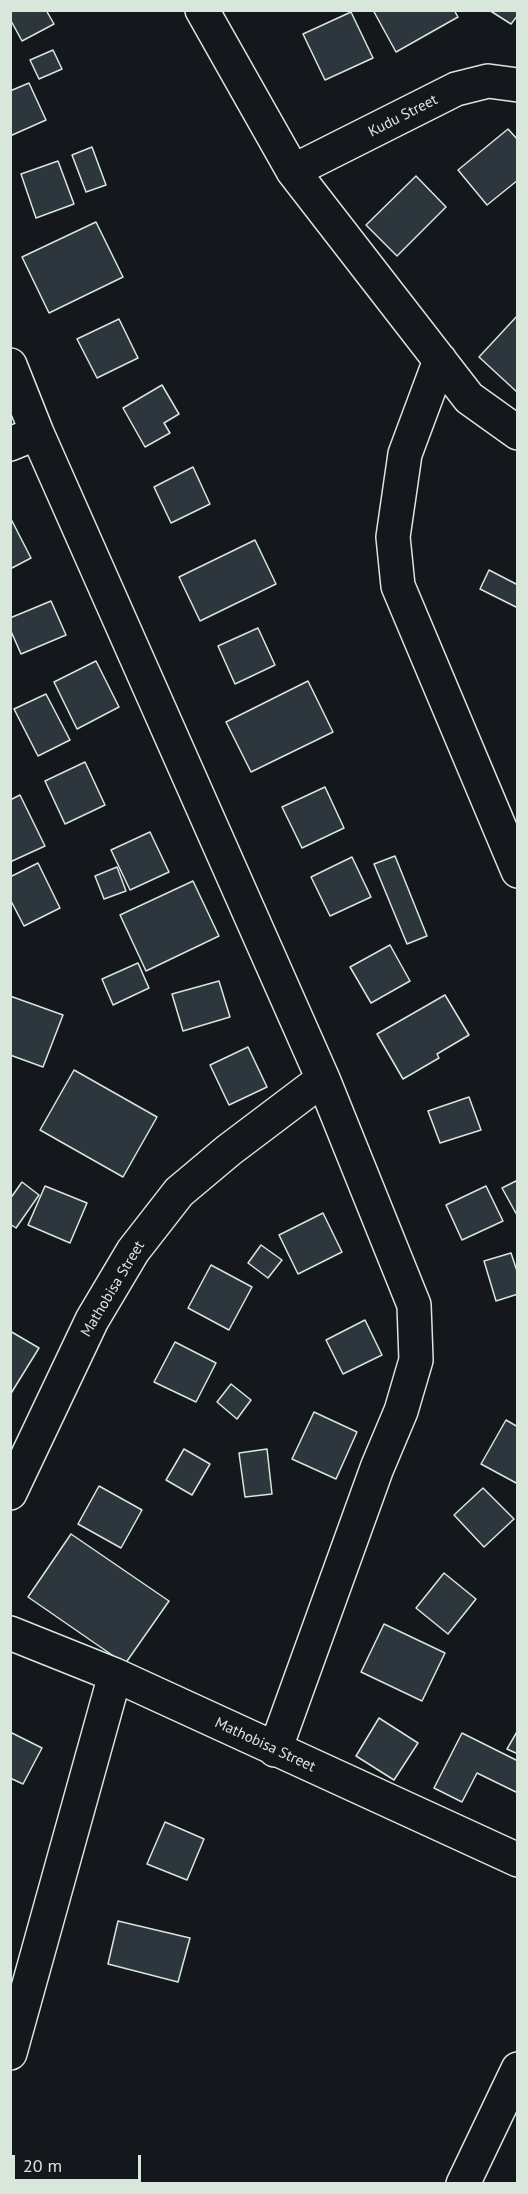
<!DOCTYPE html>
<html>
<head>
<meta charset="utf-8">
<style>
	body { margin:0 }
	#map { position:relative; width:528px; height:2194px; overflow:hidden; background:#14181c; font-family:"PT Sans",sans-serif }
	canvas { display:block }
	.frame { position:absolute; inset:0; border:12px solid #d8e6dc; pointer-events:none }
	.scale { position:absolute; left:12px; top:2155px; width:129px; height:27px; box-sizing:border-box; border:3px solid #d8e6dc; border-top:0; padding-left:8px; font-size:18px; line-height:21px; white-space:nowrap; color:#d8e6dc; -webkit-text-stroke:4px #14181c; paint-order:stroke }
</style>
</head>
<body>
<div id="map">
<canvas width="528" height="2194"></canvas>
<div class="frame"></div>
<div class="scale">20 m</div>
</div>
<script>
const g = document.querySelector('canvas').getContext('2d');
g.lineJoin = 'round';
function fill(path, color) { g.fillStyle = color; g.fill(path, 'evenodd'); }
function stroke(path, color, width, dash) { g.strokeStyle = color; g.lineWidth = width; g.lineCap = dash ? 'butt' : 'round'; g.setLineDash(dash || []); g.stroke(path); }
function drawText(font, color, halo, rows, align = 'center') {
  g.font = font + ' "PT Sans",sans-serif'; g.lineWidth = 4.5; g.setLineDash([]); g.textBaseline = 'middle'; g.strokeStyle = halo; g.fillStyle = color; for (const [text, x, y, turn = 0] of rows) {
    g.save(); g.translate(x, y); g.rotate((+turn || 0) * Math.PI / 180); g.textAlign = isNaN(turn) ? turn : align; if (halo) g.strokeText(text, 0, 0); g.fillText(text, 0, 0); g.restore();
  }
}
const building = new Path2D(`
	M 10,10 L 46,10 L 54,24 L 22,41 L 10,19 Z
	M 373,10 L 454,10 L 458,17 L 396,52 Z
	M 489,10 L 518,10 L 518,15 L 511,24 Z
	M 351,12 L 373,58 L 325,80 L 303,34 Z
	M 53,50 L 62,69 L 39,79 L 30,60 Z
	M 29,83 L 46,120 L 10,136 L 10,91 Z
	M 508,129 L 518,140 L 518,180 L 487,205 L 458,170 Z
	M 92,147 L 106,185 L 86,192 L 72,155 Z
	M 58,161 L 74,204 L 36,218 L 21,174 Z
	M 416,176 L 446,207 L 397,256 L 366,225 Z
	M 96,222 L 123,277 L 49,313 L 22,257 Z
	M 518,315 L 518,393 L 479,357 Z
	M 119,319 L 138,358 L 97,378 L 77,339 Z
	M 162,385 L 179,414 L 164,423 L 170,433 L 145,447 L 123,408 Z
	M 193,467 L 210,504 L 171,523 L 154,487 Z
	M 10,517 L 31,558 L 10,569 Z
	M 255,540 L 276,584 L 200,621 L 179,577 Z
	M 489,570 L 518,585 L 518,608 L 480,589 Z
	M 51,601 L 66,635 L 21,654 L 10,629 L 10,618 Z
	M 258,628 L 275,665 L 235,684 L 218,646 Z
	M 96,661 L 119,707 L 77,729 L 54,682 Z
	M 308,681 L 333,732 L 251,772 L 226,722 Z
	M 46,694 L 70,740 L 38,756 L 14,709 Z
	M 85,762 L 105,805 L 65,824 L 45,781 Z
	M 325,787 L 344,828 L 302,848 L 282,807 Z
	M 20,795 L 45,846 L 10,862 L 10,800 Z
	M 150,832 L 169,872 L 130,890 L 111,850 Z
	M 395,856 L 427,936 L 407,944 L 374,864 Z
	M 352,857 L 371,897 L 330,916 L 311,877 Z
	M 38,863 L 60,908 L 24,926 L 10,899 L 10,877 Z
	M 117,867 L 126,891 L 104,899 L 95,876 Z
	M 193,881 L 219,936 L 146,971 L 120,915 Z
	M 390,945 L 410,981 L 371,1003 L 350,967 Z
	M 138,963 L 149,988 L 113,1005 L 102,979 Z
	M 219,981 L 230,1017 L 183,1031 L 172,994 Z
	M 445,995 L 469,1035 L 437,1054 L 439,1058 L 403,1079 L 377,1034 Z
	M 10,996 L 63,1015 L 43,1067 L 10,1055 Z
	M 248,1047 L 267,1087 L 229,1105 L 210,1065 Z
	M 74,1070 L 157,1117 L 123,1177 L 40,1130 Z
	M 469,1097 L 481,1130 L 440,1143 L 428,1111 Z
	M 518,1180 L 518,1217 L 502,1188 Z
	M 22,1182 L 39,1195 L 16,1228 L 10,1224 L 10,1199 Z
	M 45,1186 L 87,1203 L 70,1243 L 28,1225 Z
	M 486,1186 L 503,1221 L 462,1240 L 446,1205 Z
	M 323,1213 L 342,1252 L 298,1274 L 279,1235 Z
	M 261,1245 L 282,1260 L 268,1278 L 248,1263 Z
	M 511,1253 L 518,1274 L 518,1294 L 496,1301 L 484,1261 Z
	M 211,1265 L 252,1287 L 229,1330 L 188,1308 Z
	M 365,1320 L 382,1355 L 343,1374 L 326,1340 Z
	M 10,1331 L 39,1348 L 10,1395 Z
	M 175,1342 L 216,1363 L 196,1402 L 154,1382 Z
	M 231,1384 L 251,1400 L 237,1419 L 217,1402 Z
	M 314,1412 L 357,1432 L 336,1479 L 292,1459 Z
	M 506,1420 L 518,1427 L 518,1484 L 481,1464 Z
	M 184,1449 L 210,1464 L 192,1495 L 166,1480 Z
	M 267,1449 L 272,1494 L 245,1497 L 239,1453 Z
	M 99,1486 L 142,1510 L 121,1548 L 78,1524 Z
	M 483,1488 L 514,1519 L 484,1547 L 454,1515 Z
	M 71,1534 L 169,1601 L 125,1664 L 28,1597 Z
	M 444,1573 L 476,1599 L 448,1634 L 416,1608 Z
	M 384,1624 L 445,1653 L 422,1701 L 361,1672 Z
	M 379,1718 L 418,1743 L 394,1780 L 356,1756 Z
	M 518,1730 L 518,1754 L 507,1749 Z
	M 10,1732 L 42,1748 L 23,1784 L 10,1778 Z
	M 462,1733 L 518,1761 L 518,1793 L 477,1773 L 462,1802 L 434,1788 Z
	M 165,1822 L 204,1839 L 187,1880 L 147,1864 Z
	M 118,1921 L 190,1938 L 178,1982 L 108,1964 Z`);
const minor = new Path2D(`
	M 202,10 L 293,171 L 469,398 L 518,433
	M 293,171 L 456,89 L 488,81 L 518,85
	M 440,360 L 405,454 L 393,537 L 398,586 L 518,871
	M 10,365 L 37,433 L 323,1079 L 414,1305 L 416,1360 L 401,1411 L 377,1468 L 275,1750
	M 10,444 L 37,433
	M 10,1493 L 92,1320 L 133,1251 L 179,1192 L 229,1150 L 323,1079
	M 10,1633 L 115,1675 L 518,1860
	M 10,2053 L 115,1675`);
const tertiary = new Path2D(`
	M 463,2184 L 518,2069`);
const streetNames = [
	["Kudu Street",403,116,-27],
	["Mathobisa Street",113,1289,-59],
	["Mathobisa Street",265,1745,25]
];
fill(building, '#2c363c');
stroke(building, '#d8e6dc', 1.5);
stroke(minor, '#d8e6dc', 36);
stroke(tertiary, '#d8e6dc', 36);
stroke(minor, '#14181c', 33);
stroke(tertiary, '#14181c', 33);
drawText('15px', '#d8e6dc', '#14181c', streetNames);
</script>
</body>
</html>
